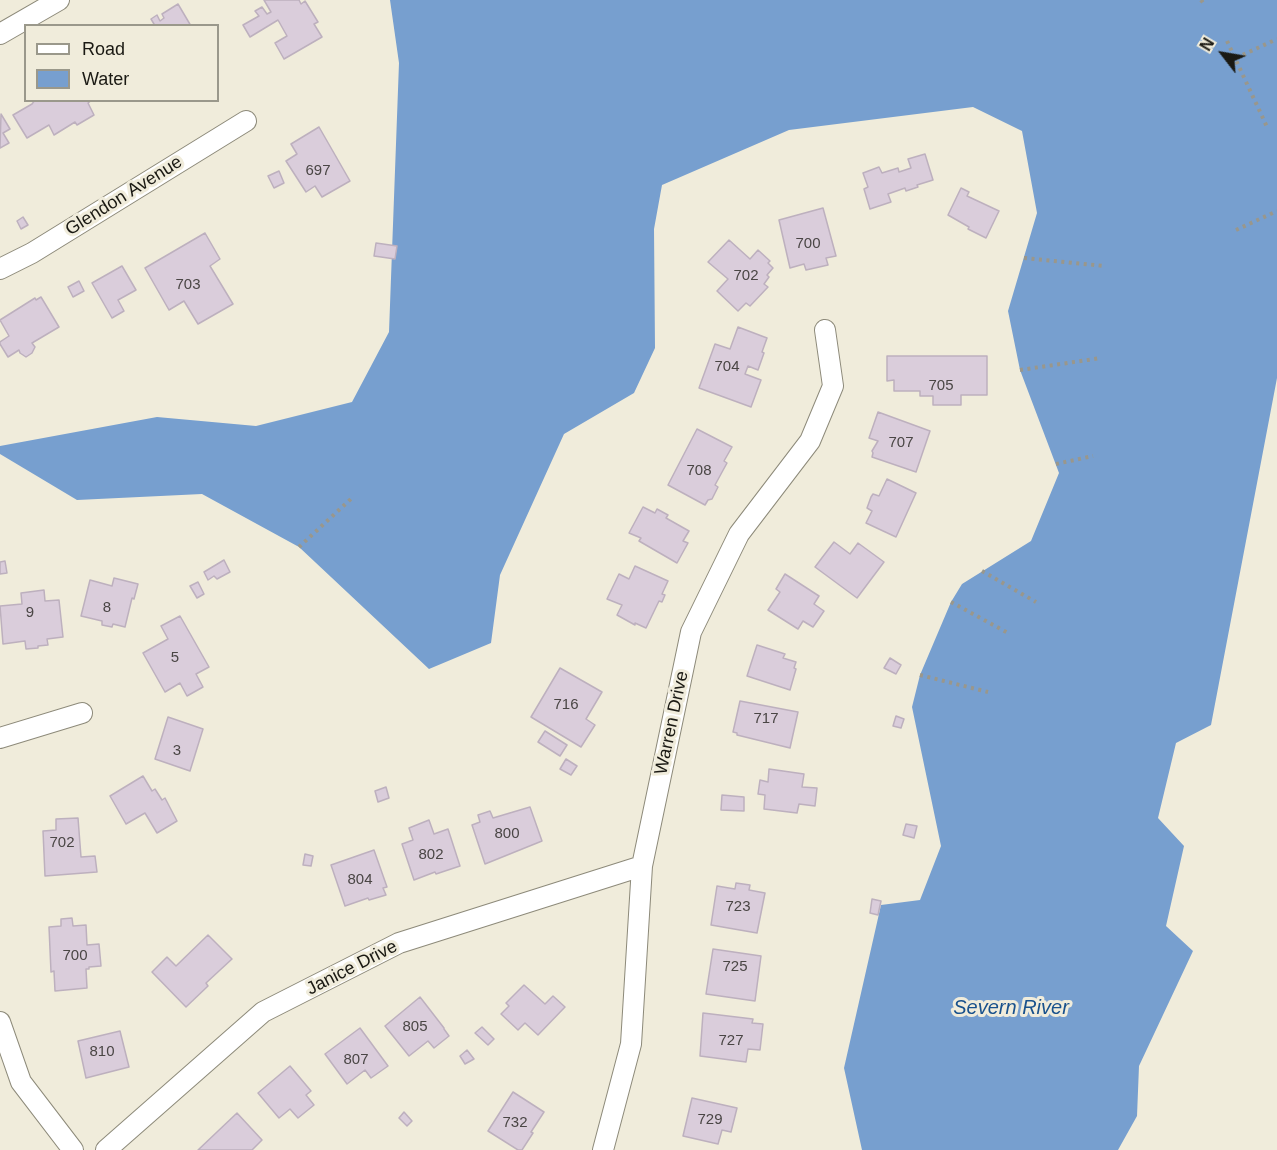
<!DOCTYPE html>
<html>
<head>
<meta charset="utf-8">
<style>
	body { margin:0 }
	#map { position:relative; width:1277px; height:1150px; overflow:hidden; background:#f0ecdb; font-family:Helvetica,sans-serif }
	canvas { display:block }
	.legend { position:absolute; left:24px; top:24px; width:195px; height:78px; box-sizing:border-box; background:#f0ecdb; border:2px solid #9a988b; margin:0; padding:8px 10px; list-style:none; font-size:18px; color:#1a1913 }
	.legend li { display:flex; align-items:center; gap:12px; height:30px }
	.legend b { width:30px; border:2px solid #9a988b }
	.north { position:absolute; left:1193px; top:24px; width:60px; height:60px; -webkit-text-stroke:4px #f0ecdb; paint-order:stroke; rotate:301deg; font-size:16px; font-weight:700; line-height:24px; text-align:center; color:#1a1913 }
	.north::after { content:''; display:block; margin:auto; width:21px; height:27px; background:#1a1913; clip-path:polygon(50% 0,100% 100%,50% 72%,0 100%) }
</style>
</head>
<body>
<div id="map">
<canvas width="1277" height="1150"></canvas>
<ul class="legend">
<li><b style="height:8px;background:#fff"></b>Road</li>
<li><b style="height:16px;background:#779fcf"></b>Water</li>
</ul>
<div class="north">N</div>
</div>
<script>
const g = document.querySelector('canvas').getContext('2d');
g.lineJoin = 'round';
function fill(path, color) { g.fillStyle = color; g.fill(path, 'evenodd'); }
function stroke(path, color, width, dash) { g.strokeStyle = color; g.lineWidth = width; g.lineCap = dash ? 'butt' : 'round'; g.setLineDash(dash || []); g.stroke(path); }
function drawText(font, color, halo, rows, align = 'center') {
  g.font = font + ' Helvetica,sans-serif'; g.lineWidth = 6; g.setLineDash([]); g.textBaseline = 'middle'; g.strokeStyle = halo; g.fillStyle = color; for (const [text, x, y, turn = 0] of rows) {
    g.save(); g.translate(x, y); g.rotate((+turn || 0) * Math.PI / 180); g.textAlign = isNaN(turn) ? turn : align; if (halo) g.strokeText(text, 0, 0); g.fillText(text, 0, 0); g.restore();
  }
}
const water = new Path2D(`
	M 390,0 L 1277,0 L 1277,378 L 1211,725 L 1176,743 L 1158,818 L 1184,846 L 1166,926 L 1193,951 L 1139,1066 L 1137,1116 L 1118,1150 L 862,1150 L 844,1068 L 881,905 L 920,900 L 941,846 L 912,707 L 920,675 L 951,602 L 962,584 L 1031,541 L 1059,473 L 1020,370 L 1008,311 L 1037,213 L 1022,131 L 973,107 L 789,130 L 662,185 L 654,229 L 655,348 L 634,393 L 564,434 L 500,575 L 491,643 L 429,669 L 299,547 L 202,494 L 77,500 L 0,454 L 0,446 L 157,417 L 256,426 L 352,402 L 389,332 L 399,63 Z`);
const building = new Path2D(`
	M 264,0 L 299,0 L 301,4 L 305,1 L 318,22 L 314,24 L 322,37 L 284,59 L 275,43 L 287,36 L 278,20 L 250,37 L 243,25 L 259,16 L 255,11 L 262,7 L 267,14 L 271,12 Z
	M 178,4 L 191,26 L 153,26 L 154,24 L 151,19 L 157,15 L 160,21 L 164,18 L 162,14 Z
	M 35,100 L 92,100 L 88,103 L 94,115 L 77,125 L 75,122 L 54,135 L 49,125 L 27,138 L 13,115 L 32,104 Z
	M 1,114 L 10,129 L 3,133 L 9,143 L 0,148 Z
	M 319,127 L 350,181 L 322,197 L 315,186 L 306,192 L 286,161 L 297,154 L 291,144 Z
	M 925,154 L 933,180 L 917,185 L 918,187 L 906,191 L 905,188 L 888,194 L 891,202 L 870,209 L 864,189 L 868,187 L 863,173 L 879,167 L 882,173 L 898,168 L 899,172 L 911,168 L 908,159 Z
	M 279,171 L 284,183 L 274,188 L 268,176 Z
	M 961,188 L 969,192 L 967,196 L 999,211 L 986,238 L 968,229 L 969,227 L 948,215 Z
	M 823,208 L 836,256 L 826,258 L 828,265 L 806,270 L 804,264 L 790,268 L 779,220 Z
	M 23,217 L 28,225 L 21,229 L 17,221 Z
	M 205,233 L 220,259 L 210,266 L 233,304 L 198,324 L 184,301 L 169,310 L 145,268 Z
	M 729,240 L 750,259 L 758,250 L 770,261 L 768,263 L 773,268 L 767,275 L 769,277 L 764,284 L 768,287 L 750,306 L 746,303 L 738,311 L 717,291 L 728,279 L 708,262 Z
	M 376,243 L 397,246 L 395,259 L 374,256 Z
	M 122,266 L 136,290 L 118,300 L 124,311 L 112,318 L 92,283 Z
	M 79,281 L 84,291 L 73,297 L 68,287 Z
	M 41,297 L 59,327 L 32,343 L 35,347 L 32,353 L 26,357 L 20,353 L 19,350 L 8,357 L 0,344 L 0,342 L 9,336 L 0,320 L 35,298 L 36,300 Z
	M 738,327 L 767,338 L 762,352 L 764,353 L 758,370 L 748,366 L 745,374 L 761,380 L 751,407 L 699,388 L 715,344 L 730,349 Z
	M 887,356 L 987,356 L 987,395 L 961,395 L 961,405 L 933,405 L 933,396 L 920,396 L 920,391 L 894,391 L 894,380 L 887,381 Z
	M 878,412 L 930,431 L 916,472 L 872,457 L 873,453 L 872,451 L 878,441 L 869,438 Z
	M 697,429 L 732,447 L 724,461 L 727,463 L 715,485 L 718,487 L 712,499 L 708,500 L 705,505 L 668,485 Z
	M 887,479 L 916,493 L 896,537 L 866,523 L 872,511 L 867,508 L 871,497 L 873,494 L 879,496 Z
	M 643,507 L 655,513 L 657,509 L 668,515 L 666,518 L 689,531 L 683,541 L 688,543 L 677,563 L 639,541 L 641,538 L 629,533 Z
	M 834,542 L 850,554 L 858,543 L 884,562 L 857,598 L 815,567 Z
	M 224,560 L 230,572 L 217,579 L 214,576 L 208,580 L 204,572 Z
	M 5,561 L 7,573 L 0,574 L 0,562 Z
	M 635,566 L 668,581 L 662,594 L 665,595 L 662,602 L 659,601 L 646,628 L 635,623 L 635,625 L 617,615 L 622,605 L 607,599 L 619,574 L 629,579 Z
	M 785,574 L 819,596 L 814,604 L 824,611 L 813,627 L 803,621 L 798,629 L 768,610 L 780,592 L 776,589 Z
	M 114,578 L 138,584 L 134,599 L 132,598 L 125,627 L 113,624 L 112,627 L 102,625 L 102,621 L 81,616 L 90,580 L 112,586 Z
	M 198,582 L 204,594 L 197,598 L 190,586 Z
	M 44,590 L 45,601 L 59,600 L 63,637 L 47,639 L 48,645 L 38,646 L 38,648 L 26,649 L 25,641 L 3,644 L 0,606 L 22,604 L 21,593 Z
	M 180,616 L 209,667 L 196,674 L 203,687 L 187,696 L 180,683 L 165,692 L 143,653 L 168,639 L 161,626 Z
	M 757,645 L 785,654 L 783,658 L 796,662 L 794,668 L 796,669 L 790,690 L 747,676 Z
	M 890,658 L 901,665 L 896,674 L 884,668 Z
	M 560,668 L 602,692 L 586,719 L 595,725 L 581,747 L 531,717 Z
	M 740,701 L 798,712 L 790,748 L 737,735 L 737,733 L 733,732 Z
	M 896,716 L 904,719 L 901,728 L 893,726 Z
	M 168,717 L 203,729 L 190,771 L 155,759 Z
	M 545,731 L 567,745 L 560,756 L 538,742 Z
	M 566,759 L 577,766 L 571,775 L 560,769 Z
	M 769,769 L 804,774 L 802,787 L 817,788 L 815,806 L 799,804 L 797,813 L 764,809 L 765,795 L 758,794 L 760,780 L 768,782 Z
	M 143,776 L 152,791 L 155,789 L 162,800 L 165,798 L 177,821 L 157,833 L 145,813 L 126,824 L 110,796 Z
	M 386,787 L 389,798 L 378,802 L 375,791 Z
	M 722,795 L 744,797 L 744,811 L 721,810 Z
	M 530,807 L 542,841 L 485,864 L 472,825 L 480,822 L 478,815 L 490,811 L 493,818 Z
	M 78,818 L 81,857 L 95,856 L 97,872 L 45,876 L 43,831 L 56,830 L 56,819 Z
	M 429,820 L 434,834 L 448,829 L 460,866 L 436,874 L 435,872 L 414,880 L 402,844 L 413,840 L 409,828 Z
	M 906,824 L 917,826 L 914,838 L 903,835 Z
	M 374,850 L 387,887 L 383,888 L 386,895 L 369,900 L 368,898 L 345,906 L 331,865 Z
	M 305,854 L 313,856 L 311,866 L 303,865 Z
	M 736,883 L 750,885 L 749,890 L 765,893 L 757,933 L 711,925 L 717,886 L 735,889 Z
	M 872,899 L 881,901 L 878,915 L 870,913 Z
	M 72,918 L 73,926 L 86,925 L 87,945 L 99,944 L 101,966 L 89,967 L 89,969 L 86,969 L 87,988 L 55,991 L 54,971 L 51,972 L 49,927 L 61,926 L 61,919 Z
	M 208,935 L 232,959 L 206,983 L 208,986 L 186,1007 L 152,972 L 167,957 L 176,966 Z
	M 713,949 L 761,956 L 755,1001 L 706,994 Z
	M 524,985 L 545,1004 L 553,996 L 565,1007 L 538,1035 L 525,1023 L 518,1030 L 501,1014 L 509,1006 L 506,1003 Z
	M 420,997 L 444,1028 L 444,1029 L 449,1036 L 434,1048 L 428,1041 L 409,1056 L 385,1026 Z
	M 703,1013 L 753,1019 L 752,1023 L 763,1024 L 760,1050 L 748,1049 L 746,1062 L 700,1056 Z
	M 482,1027 L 494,1039 L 488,1045 L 475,1033 Z
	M 360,1028 L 388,1066 L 371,1078 L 365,1070 L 347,1084 L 325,1054 Z
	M 120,1031 L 129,1067 L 86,1078 L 78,1041 Z
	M 467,1050 L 474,1059 L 465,1064 L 460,1056 Z
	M 290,1066 L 311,1091 L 306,1095 L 314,1105 L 298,1118 L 290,1109 L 279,1118 L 258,1093 Z
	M 513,1092 L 544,1112 L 531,1132 L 533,1133 L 522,1150 L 518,1150 L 488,1131 Z
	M 692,1098 L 737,1108 L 731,1132 L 722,1130 L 718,1144 L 683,1136 Z
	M 404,1112 L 412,1121 L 407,1126 L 399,1118 Z
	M 237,1113 L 262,1140 L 252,1150 L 198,1150 Z`);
const path = new Path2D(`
	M 1201,0 L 1204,4
	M 1227,41 L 1268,129
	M 1236,58 L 1277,39
	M 1236,230 L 1277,211
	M 1024,258 L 1105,266
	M 1020,370 L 1101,358
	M 1056,464 L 1093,456
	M 299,547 L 353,497
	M 982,571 L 1036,602
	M 951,602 L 1008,633
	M 920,675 L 988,692`);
const minor = new Path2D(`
	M 0,34 L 59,0
	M 0,269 L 32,253 L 246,121
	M 0,738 L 82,713
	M 0,1022 L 21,1082 L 73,1150
	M 106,1150 L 263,1012 L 399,943 L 642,866
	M 603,1150 L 631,1044 L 642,866 L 691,632 L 739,534 L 810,441 L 833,386 L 825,330`);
const numberNames = [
	["697",318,171],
	["700",808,244],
	["702",746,276],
	["703",188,285],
	["704",727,367],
	["705",941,386],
	["707",901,443],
	["708",699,471],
	["8",107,608],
	["9",30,613],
	["5",175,658],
	["716",566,705],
	["717",766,719],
	["3",177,751],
	["800",507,834],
	["702",62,843],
	["802",431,855],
	["804",360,880],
	["723",738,907],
	["700",75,956],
	["725",735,967],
	["805",415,1027],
	["727",731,1041],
	["810",102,1052],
	["807",356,1060],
	["729",710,1120],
	["732",515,1123]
];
const streetNames = [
	["Glendon Avenue",124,196,-32],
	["Warren Drive",672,723,-78],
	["Janice Drive",352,968,-27]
];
const waterNames = [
	["Severn River",1011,1008]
];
fill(water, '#779fcf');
fill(building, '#dacddb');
stroke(building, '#bdb0be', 1.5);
stroke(minor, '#8d8a7a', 22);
stroke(path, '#9a978b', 4, [3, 4.5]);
stroke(minor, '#fff', 20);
drawText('15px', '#4a4645', null, numberNames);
drawText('18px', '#1a1913', '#f0ecdb', streetNames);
drawText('italic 20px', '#18518c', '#f0ecdb', waterNames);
</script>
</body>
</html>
